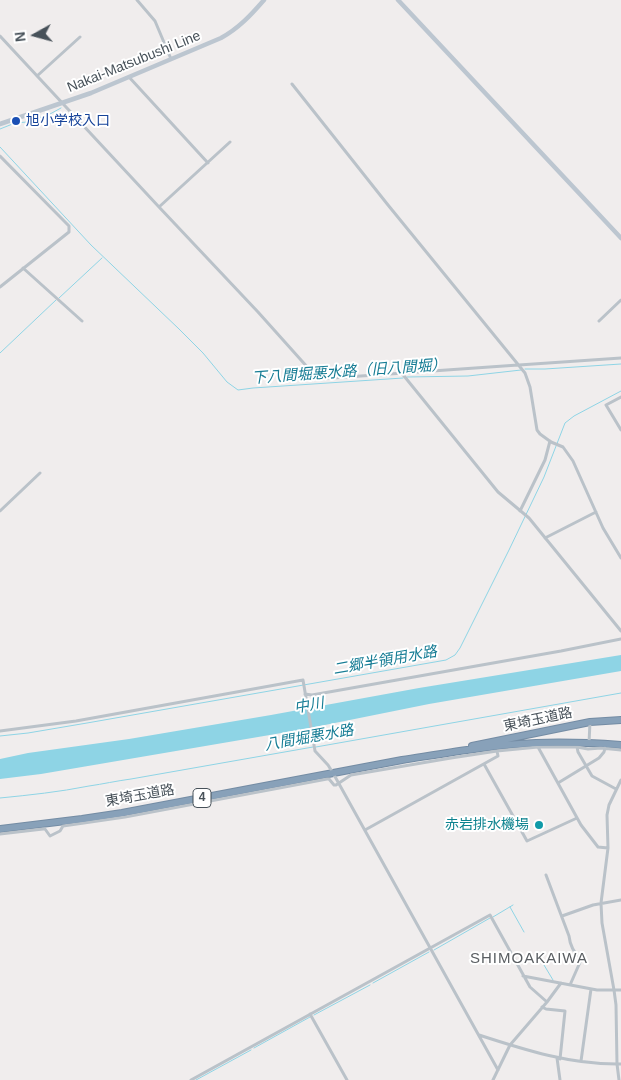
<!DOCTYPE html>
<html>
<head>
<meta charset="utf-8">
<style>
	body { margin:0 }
	#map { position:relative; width:621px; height:1080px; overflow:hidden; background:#f0eded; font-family:Arial,sans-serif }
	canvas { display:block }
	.north { position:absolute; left:10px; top:10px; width:50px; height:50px; -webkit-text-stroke:4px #fff; paint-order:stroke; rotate:263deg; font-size:14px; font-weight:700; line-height:20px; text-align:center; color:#475159 }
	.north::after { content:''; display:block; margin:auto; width:18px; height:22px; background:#475159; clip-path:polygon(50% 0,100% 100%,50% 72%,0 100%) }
</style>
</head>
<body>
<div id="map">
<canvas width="621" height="1080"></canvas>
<div class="north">N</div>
</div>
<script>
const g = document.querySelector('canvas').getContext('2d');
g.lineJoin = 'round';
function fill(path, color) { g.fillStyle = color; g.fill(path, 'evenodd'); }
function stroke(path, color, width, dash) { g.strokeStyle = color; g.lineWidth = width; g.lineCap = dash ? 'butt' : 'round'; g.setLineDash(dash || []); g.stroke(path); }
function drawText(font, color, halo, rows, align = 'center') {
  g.font = font + ' Arial,"Noto Sans JP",sans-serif'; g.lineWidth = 4; g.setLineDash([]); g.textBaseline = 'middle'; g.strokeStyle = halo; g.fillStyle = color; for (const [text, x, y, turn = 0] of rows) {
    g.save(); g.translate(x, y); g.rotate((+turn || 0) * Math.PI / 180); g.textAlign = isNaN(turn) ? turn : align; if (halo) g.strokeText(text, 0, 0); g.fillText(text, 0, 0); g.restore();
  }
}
const water = new Path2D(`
	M 621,655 L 621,671 L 429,704 L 305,729 L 41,774 L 0,779 L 0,759 L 28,753 L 129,739 L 271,715 L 419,688 Z`);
const stream = new Path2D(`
	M 0,129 L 15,123 L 27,122 L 50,114 L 61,108
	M 0,147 L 91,245 L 179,329 L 203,353 L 227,382 L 238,390 L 253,388 L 403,378
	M 59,298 L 102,258
	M 0,353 L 56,300
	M 525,369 L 545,369 L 621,364
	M 407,377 L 468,376 L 521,370
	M 0,736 L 28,733 L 87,723 L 446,660 L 455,655 L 460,648 L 509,550 L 544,477 L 565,423 L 574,416 L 621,391
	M 316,747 L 621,693
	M 0,798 C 30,795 59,792 89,786 C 103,784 116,781 131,779 L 313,747
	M 510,907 L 524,932
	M 493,917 L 513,905
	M 434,950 L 490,918
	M 538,955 L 553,980
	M 373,983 L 429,952
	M 314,1015 L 370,985
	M 254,1048 L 310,1017
	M 196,1080 L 251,1050`);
const street = new Path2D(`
	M 137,0 L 155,21 L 171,59
	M 0,36 L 159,207 L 258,312 L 318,379 L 518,365
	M 37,76 L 80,37
	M 129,77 L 208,163
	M 292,84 L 388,205 L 525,373 L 530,387 L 537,430 L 540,434 L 551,442 L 563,447 L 573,461 L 603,528 L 621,558
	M 0,156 L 69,226 L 69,232 L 0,287
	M 159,207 L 230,142
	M 23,268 L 82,321
	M 599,321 L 621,300
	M 519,365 L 621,358
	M 400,371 L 498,492 L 529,518 L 621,631
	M 621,397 L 606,405 L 621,430
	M 0,511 L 40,473
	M 520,511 L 545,460 L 550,441
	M 545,538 L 596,512
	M 305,694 L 312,695 L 561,651 L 621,639
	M 0,731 L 76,721 L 303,680 L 315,751 L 328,765 L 333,773 L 498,1070
	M 589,743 L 590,722
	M 538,747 L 581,825 L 598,847 L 608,848
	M 577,747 L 578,752 L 592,776 L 616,789
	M 484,764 L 527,841 L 577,818
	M 558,783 L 599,758 L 604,752 L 605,748
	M 365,830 L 498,756 L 497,751
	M 0,834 L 43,829 L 45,829 L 50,836 L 60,831 L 63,826 L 125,817 L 327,779 L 329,779 L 334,785 L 336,785 L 351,775 L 451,758 L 497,751 L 538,747 L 577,747 L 588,749 L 601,748 L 621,750
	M 546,875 L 569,936 C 570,946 574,953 581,960 L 570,985
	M 562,916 L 593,905 L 621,900
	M 523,976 L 597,990 L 621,990
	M 542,1007 L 546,1009 L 565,1011 L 560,1059
	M 310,1014 L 347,1080
	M 479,1035 C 525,1050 572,1065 621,1064
	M 557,1058 L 560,1080
	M 581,1061 L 591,989
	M 191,1080 L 490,915 L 530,987 L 547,1002
	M 493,1080 L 510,1045 L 547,1002 L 561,983
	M 619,1080 L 617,1064 L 616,1005 L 614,990 L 602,923 L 601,903 L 608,848 L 607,815 L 609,805 L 621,780`);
const secondary = new Path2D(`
	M 398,0 L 621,238
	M 0,124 L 91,93 L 221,38 C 239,28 251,15 264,0`);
const highway = new Path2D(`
	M 472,746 L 590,722 L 621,720
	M 0,829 L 82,819 L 122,813 L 402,760 C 447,753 491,745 536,743 C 564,742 593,743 621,745`);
const markers = [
	[16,121,5,"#1a4fb4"],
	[539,825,5,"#0f9aa8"]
];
const shields = [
	[202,798,18]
];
const shieldNames = [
	["4",202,798]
];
const streetNames = [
	["Nakai-Matsubushi Line",134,62,-22],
	["東埼玉道路",538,720,-12],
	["東埼玉道路",140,796,-10]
];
const transitNames = [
	["旭小学校入口",26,121]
];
const cultureNames = [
	["赤岩排水機場",529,825]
];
const waterNames = [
	["下八間堀悪水路（旧八間堀）",349,372,-4],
	["二郷半領用水路",385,661,-10],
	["中川",309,706,-10],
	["八間堀悪水路",309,738,-10]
];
const neighbourhoodNames = [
	["SHIMOAKAIWA",529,959]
];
fill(water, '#8ed4e5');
stroke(stream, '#8ed4e5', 1);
stroke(highway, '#748ca4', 8);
stroke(street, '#bac2c9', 3);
stroke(secondary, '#bcc6d0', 4.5);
stroke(highway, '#88a1b9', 6);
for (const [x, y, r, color] of markers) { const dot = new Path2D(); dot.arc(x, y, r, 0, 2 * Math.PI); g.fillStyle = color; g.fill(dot); stroke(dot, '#fff', 2); }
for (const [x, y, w] of shields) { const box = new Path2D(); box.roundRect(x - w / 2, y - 9.5, w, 19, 4); g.fillStyle = '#fff'; g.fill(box); stroke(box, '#475159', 1); }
drawText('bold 12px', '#475159', null, shieldNames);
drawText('14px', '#475159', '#fff', streetNames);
drawText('14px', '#164399', '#fff', transitNames, 'left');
drawText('14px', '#0d838f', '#fff', cultureNames, 'right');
drawText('italic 15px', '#177d95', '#fff', waterNames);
g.letterSpacing = '1px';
drawText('15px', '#5a5e62', '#fff', neighbourhoodNames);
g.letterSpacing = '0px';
</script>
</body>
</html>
